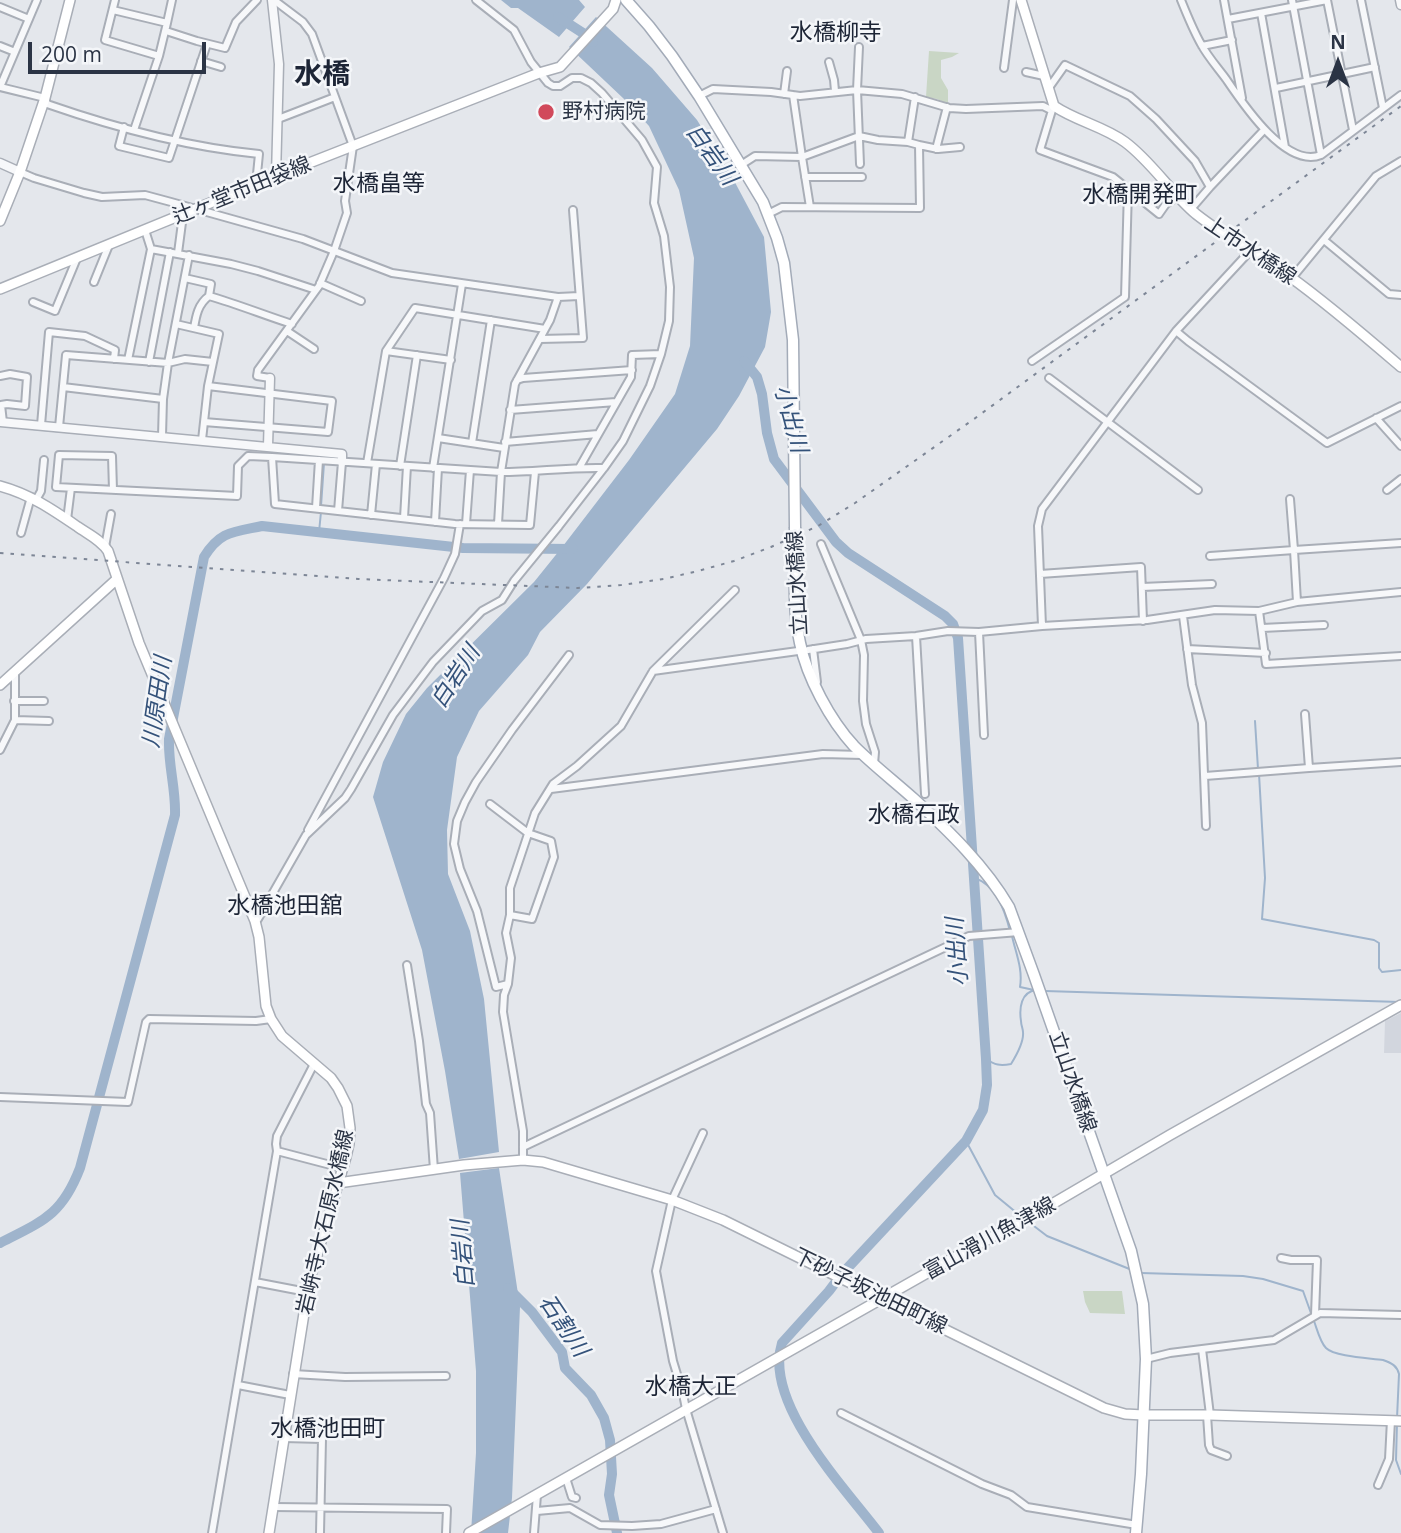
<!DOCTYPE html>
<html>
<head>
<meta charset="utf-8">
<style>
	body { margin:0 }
	#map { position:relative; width:1401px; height:1533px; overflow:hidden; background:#e4e7ec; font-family:"Open Sans",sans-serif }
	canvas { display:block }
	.north { position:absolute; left:1303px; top:28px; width:70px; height:70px; -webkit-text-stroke:5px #f4f6f9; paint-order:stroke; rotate:0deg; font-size:19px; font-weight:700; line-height:28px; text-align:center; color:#2b3445 }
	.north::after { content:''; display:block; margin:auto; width:24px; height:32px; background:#2b3445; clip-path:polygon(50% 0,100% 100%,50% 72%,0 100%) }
	.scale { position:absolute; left:28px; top:42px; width:178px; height:32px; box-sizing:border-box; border:4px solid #2b3445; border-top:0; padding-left:9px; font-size:21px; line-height:24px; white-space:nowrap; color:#2b3445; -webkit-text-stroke:5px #f4f6f9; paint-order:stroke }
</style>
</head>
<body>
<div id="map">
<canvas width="1401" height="1533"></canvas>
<div class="north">N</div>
<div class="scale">200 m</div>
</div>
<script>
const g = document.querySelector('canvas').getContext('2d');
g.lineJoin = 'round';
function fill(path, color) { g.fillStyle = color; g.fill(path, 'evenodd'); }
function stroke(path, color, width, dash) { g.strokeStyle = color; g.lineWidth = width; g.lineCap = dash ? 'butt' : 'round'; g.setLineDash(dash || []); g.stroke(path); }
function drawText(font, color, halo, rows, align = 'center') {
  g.font = font + ' "Open Sans","Noto Sans JP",sans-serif'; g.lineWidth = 5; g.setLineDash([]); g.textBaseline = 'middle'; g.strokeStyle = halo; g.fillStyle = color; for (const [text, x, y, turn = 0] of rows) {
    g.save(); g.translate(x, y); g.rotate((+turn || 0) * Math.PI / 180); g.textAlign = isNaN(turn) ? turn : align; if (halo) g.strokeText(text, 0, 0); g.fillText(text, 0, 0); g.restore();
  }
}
const built = new Path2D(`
	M 1401,1013 L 1401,1053 L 1384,1053 L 1385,1021 Z`);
const green = new Path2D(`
	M 929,51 L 959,53 L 952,57 L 941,60 L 941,78 L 948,90 L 948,104 L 937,99 L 926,97 Z
	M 1083,1291 L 1122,1291 L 1125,1314 L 1090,1313 L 1085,1302 Z`);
const water = new Path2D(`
	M 501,0 L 579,0 L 585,7 L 559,37 L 518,8 L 511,8 Z
	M 596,17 L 652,68 L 697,120 L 730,173 L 764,237 L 771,312 L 765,347 L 739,396 L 717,429 L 587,584 L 540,632 L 528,655 L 479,711 L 457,757 L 447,830 L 448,874 L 470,931 L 484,999 L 499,1152 L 459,1159 L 445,1071 L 422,950 L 373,797 L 383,762 L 406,714 L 427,688 L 534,582 L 563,546 L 629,460 L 675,394 L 690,346 L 694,258 L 679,190 L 649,126 L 624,99 L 569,47 Z
	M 499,1168 L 520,1307 L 512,1498 L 508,1533 L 471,1533 L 476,1453 L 476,1371 L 460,1173 Z`);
const stream = new Path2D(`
	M 11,427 L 97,435
	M 321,506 L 324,463
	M 319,532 L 321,512
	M 1255,721 L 1258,769
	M 1259,774 L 1265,878 L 1262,919 L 1374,940 L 1379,943 L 1379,968 L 1382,972 L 1401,970
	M 974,878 C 996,884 1005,911 1010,931
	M 1012,936 C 1016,954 1023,969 1020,987 L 1034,990
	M 1045,991 L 1400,1002
	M 986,1059 C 995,1065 1000,1066 1011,1064 C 1016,1056 1024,1042 1023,1032 C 1023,1029 1021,1025 1021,1021 C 1019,1008 1021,992 1036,990
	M 966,1141 L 995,1195 L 1023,1218
	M 1030,1223 L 1047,1236 L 1132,1270
	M 1141,1273 L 1243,1276 L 1263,1279 L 1303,1291 L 1312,1316
	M 1314,1321 C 1317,1329 1320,1342 1326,1348 C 1335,1357 1370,1358 1383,1360 C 1392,1363 1397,1366 1399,1374 L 1397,1418
	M 1397,1423 L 1396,1460 L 1401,1474
	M 612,1514 L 620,1523`);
const river = new Path2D(`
	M 558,17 L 586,35 L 593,42
	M 744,361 L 757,377 L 762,394 L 767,433 L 774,459 L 836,542 L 848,553 L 945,616 L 953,624 L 958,638 L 986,1059 L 987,1085 L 983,1110 L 966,1141 L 841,1275 L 829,1291 L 782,1343 C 763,1403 845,1488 879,1533
	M 0,1243 C 43,1221 62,1215 80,1168 L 175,815 C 176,789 168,765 169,739 L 204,557 C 220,531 233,532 262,526 L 463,548 L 573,549
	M 508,1288 L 532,1312 L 562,1352 L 565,1368 L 591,1395 L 604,1418 L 610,1440 L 612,1474 L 609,1495 L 617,1533`);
const minor = new Path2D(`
	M 115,0 L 105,40 L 159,56
	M 1181,0 C 1187,15 1193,30 1201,44 C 1208,57 1218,68 1226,79 C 1243,104 1286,169 1321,155 L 1401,95
	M 1224,0 L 1242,98
	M 1292,0 L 1321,155
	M 1361,0 L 1383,108
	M 0,7 L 29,19
	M 113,10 L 167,23 L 159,56 L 134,130
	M 1261,13 L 1285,147
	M 1228,19 L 1327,0 L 1353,130
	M 167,23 L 172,0
	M 166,31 L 197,41 L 225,48 L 236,22 L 257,0
	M 0,46 L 15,52
	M 1202,46 L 1232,40
	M 859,47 L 857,90 L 860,164
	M 201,61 L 221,67
	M 829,62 L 834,80 L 835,91
	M 1004,68 L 1013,0
	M 1026,72 L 1044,76
	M 0,87 L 45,98 L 47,104 C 116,128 186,147 259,154 L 256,184
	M 0,87 L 37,0
	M 1276,88 L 1375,67
	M 1048,89 L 1065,65 L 1130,96 L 1156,119 L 1195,161 L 1210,187 L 1191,209
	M 784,94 L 787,71
	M 793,95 L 802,157 L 859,136 L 878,140 L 908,142 L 915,97
	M 699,96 L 713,89 L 771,92 L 800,96 L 857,90 L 902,94 L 949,108 L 966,109 L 1043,106 L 1051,110
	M 1053,107 L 1040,150 L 1113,177 L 1159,214 L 1166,204 L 1177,197
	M 278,119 L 335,97
	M 124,127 L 119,146 L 169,158 L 207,44
	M 919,145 L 938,149 L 960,147
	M 936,149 L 947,107
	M 741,165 L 755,156 L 802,157 L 810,207
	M 20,172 L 34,178 L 84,193 L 102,197 L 145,195 L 171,202 L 303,239 L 392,273 L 558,297 L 579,296
	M 805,177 L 862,177
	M 1210,187 L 1264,130
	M 768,214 L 782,207 L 920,208 L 919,145 L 908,142
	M 1324,240 L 1389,294 L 1401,295
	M 151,249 L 231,264 L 258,271 L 316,290
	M 178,253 L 183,215
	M 185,278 L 211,284 L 209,296 C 237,304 264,315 292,324
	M 1292,278 L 1376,176 L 1401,161
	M 94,282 L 109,245
	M 320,283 L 361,301
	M 33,302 L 55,311 L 77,258
	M 176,324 L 219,334 L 208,386
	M 194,328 C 196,316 198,304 209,296
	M 287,331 L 314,349
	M 1176,331 L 1188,341 L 1327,443 L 1401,406
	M 540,339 L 583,338 L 573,210
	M 386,351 L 451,360
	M 128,360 L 151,249 L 145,230
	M 1032,361 L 1125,297 L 1128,189
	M 149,362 L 170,252
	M 0,376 L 10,374 L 27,377 L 25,406 L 7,404 L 1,405 L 3,422
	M 270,378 L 257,376 L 258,370 L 319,286 L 334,251 L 347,213 L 345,201 L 353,146 L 312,34 L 303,22 L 274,0
	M 1049,378 L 1198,490
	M 517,380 L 523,378 L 632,370
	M 63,387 L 163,399
	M 510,410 L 616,402
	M 1376,418 L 1401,446
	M 41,425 L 49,332 L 85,336 L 115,350 L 114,359
	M 59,427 L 66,355 L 168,363 L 185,359 L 213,362
	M 162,436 L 163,399 L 168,363 L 189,255
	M 438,438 L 504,448
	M 202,440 L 208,386 L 332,401 L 328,432 L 204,422
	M 505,442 L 598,434
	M 472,443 L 491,320
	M 367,463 L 386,351 L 415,308 L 545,329
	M 400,466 L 417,355
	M 433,468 L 462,284
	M 579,468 L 631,377 L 632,355 L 661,354
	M 535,472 L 530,525 L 455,524 L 275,504 L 272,457 L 501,472 C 535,472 569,467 604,468
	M 113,490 L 112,456 L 59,455 L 56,487 L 237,496 L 238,466 L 248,456 L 272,457
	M 1387,490 L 1401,479
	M 1290,499 L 1294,550 L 1401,543
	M 36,500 L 41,491 L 44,460
	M 316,508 L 319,460
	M 338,511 L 342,462
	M 371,515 L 376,464
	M 404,518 L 407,466
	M 67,520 L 71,488
	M 435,522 L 438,468
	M 466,524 L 470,470
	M 498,524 L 501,472 L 515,384 L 550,320 L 558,297
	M 21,533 L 31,497
	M 821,544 L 861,640 L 864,655 L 863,701 L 866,724 L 875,752 L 874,764
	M 105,547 L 111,514
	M 1210,556 L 1294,550 L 1297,602
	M 1040,574 L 1141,567 L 1143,621
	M 1142,587 L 1212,584
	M 1259,611 L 1266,664 L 1401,656
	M 1183,616 L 1192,685 L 1202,723 L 1206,826
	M 1042,626 L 1038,526 L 1042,509 L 1176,331 L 1251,250
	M 1262,628 L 1324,625
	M 979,632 L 984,735
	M 916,636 L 925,794
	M 813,649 L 817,682
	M 1187,649 L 1266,653
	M 808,650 L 847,644 L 866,639 L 916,636 L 948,631 L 979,632 L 1042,626 L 1147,620 L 1215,610 L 1259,611 L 1297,602 L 1401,592
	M 653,671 L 735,590
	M 14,701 L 44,701
	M 1305,714 L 1309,768 L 1401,762
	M 15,720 L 49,721
	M 0,750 L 15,720 L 15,672
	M 1205,776 L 1309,768
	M 551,789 L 823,754 L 862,755
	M 490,804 L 528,833 L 551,841 L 554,857 L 532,919 L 510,915
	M 308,830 L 444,578 L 455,554 L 460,524
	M 255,921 L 258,919 L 306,835 L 345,798 L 351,789 L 393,715 L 433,662 L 482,611 L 502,600 L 514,581 L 559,526 L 604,468 L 623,441 L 650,386 L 661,354 L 669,321 L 670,287 L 664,236 L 654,203 L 657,167 L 642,140 L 602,93 L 591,83 L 581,78 L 572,78 L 560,86 L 553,86 L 548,83 L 531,62 L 514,30 L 476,0
	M 407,965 L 419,1041 L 426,1104 L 430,1113 L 434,1170
	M 508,984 L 496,987 L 477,911 L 460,869 L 454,844 L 457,821 L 465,802 L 476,782 L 512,730 L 569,655
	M 0,1097 L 128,1102 L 146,1022 L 149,1019 L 256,1021 L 271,1019
	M 703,1133 L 672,1200 L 656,1271 L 673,1361 L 683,1394 L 686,1409 L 723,1533
	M 523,1147 L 969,936 L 1019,932
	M 277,1151 L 342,1168
	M 523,1160 L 523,1131 L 503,1012 L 504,995 L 508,984 L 511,958 L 506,933 L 510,915 L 510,888 L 535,813 L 553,784 L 577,766 L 621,726 L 653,671 L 798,651
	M 1281,1258 L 1291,1260 L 1317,1260 L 1315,1315
	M 255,1282 L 307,1292
	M 1202,1349 L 1210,1415
	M 1146,1359 L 1170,1353 L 1274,1340 L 1320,1313 L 1401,1315
	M 293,1374 L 345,1377 L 446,1376
	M 238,1385 L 290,1395
	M 841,1413 L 982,1484 L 1011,1495 L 1027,1507 L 1137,1525
	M 1207,1415 L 1209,1445 L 1211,1450 L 1227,1456
	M 284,1438 L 322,1439 L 320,1533
	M 566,1478 L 572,1497 L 576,1498
	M 1378,1485 L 1389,1459 L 1391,1420
	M 274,1507 L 447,1509 L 446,1533
	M 537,1511 L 570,1508 L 600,1525 L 632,1526 L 661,1524 L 716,1509
	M 212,1533 L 277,1151 L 276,1144 L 277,1136 L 314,1064
	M 534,1533 L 537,1495`);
const tertiary = new Path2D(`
	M 272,0 L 279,64 L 276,176
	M 1400,0 L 1401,5
	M 0,163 L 20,172
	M 0,422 L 342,454 L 342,462
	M 268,446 L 270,378`);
const secondary = new Path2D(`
	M 1021,0 L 1054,106 C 1076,121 1103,126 1125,142 C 1152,162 1170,192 1196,214 C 1225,237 1259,255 1289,276 C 1328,304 1365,336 1401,367
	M 0,221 L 20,172 L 45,98 L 70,0
	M 0,289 L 276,176 L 539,73 L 560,67 L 613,9 L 616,0
	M 0,486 C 30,494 53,510 78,527 C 88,534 101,540 108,551 L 139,643 L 255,921 L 259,937 L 266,1006 L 271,1019 L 282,1036 L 331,1078 L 338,1088 L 347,1106 L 350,1128 L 349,1144 L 346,1157 L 309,1282 L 269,1533
	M 0,685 L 117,579
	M 338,1183 L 464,1165 L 523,1160 L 543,1162 L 672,1200 L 723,1220 L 1104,1408 L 1125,1414 L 1143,1415 L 1210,1415 L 1401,1421
	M 469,1533 L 964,1252 L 1030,1217 L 1170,1135 L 1401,1005`);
const primary = new Path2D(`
	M 626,0 L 649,26 L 672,56 L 699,96 L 763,202 L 777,238 L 784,263 L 793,340 L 795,527
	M 795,547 C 795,579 793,611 800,643 C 807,677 830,720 854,746 C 873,765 894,781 914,799 C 949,831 985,866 1009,907 L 1034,975 L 1131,1251 L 1143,1304 L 1146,1359 L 1141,1474 L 1136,1533`);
const rail = new Path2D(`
	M 0,553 L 358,579 L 578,588 L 621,585 L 664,579 L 698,571 L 734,561 L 771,547 L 818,526 L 855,503 L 974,419 L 1401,106`);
const primaryBridge = new Path2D(`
	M 795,547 L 795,527`);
const markers = [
	[546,112,9,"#d1495b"]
];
const poiNames = [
	["野村病院",562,112]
];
const streetNames = [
	["辻ヶ堂市田袋線",242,191,-22],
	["上市水橋線",1250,251,34],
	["立山水橋線",798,583,-93],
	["立山水橋線",1072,1082,71],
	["岩峅寺大石原水橋線",326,1222,-77],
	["富山滑川魚津線",990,1239,-29],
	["下砂子坂池田町線",870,1292,26]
];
const neighbourhoodNames = [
	["水橋柳寺",836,33],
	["水橋畠等",379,184],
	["水橋開発町",1140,195],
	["水橋石政",914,815],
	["水橋池田舘",285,906],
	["水橋大正",691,1387],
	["水橋池田町",328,1429]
];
const waterNames = [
	["白岩川",711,155,54],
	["小出川",790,419,75],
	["白岩川",456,677,-57],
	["川原田川",158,702,-82],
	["小出川",958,952,-94],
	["白岩川",464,1254,-95],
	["石割川",563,1326,56]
];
const districtNames = [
	["水橋",322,75]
];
fill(built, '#d2d6de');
fill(green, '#c9d6c5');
fill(water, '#9fb4cc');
stroke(stream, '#9fb4cc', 2);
stroke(river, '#9fb4cc', 10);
stroke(minor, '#a9aeb7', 10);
stroke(tertiary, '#a9aeb7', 11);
stroke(secondary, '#a9aeb7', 12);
stroke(primary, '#a3abb8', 13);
stroke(minor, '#f7f8fa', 6);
stroke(tertiary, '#f7f8fa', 8);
stroke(secondary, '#fff', 9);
stroke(primary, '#fff', 10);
stroke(rail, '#7d8696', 2, [3.5, 7]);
stroke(primaryBridge, '#a3abb8', 13, []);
stroke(primaryBridge, '#fff', 10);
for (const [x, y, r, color] of markers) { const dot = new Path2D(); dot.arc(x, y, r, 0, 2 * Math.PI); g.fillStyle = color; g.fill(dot); stroke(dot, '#f4f6f9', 2.5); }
drawText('21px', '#2b3445', '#f4f6f9', poiNames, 'left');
drawText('21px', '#2b3445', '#f4f6f9', streetNames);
drawText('23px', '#1d2536', '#f4f6f9', neighbourhoodNames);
drawText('italic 23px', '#34527a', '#f4f6f9', waterNames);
drawText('bold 28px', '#1d2536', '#f4f6f9', districtNames);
</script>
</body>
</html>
